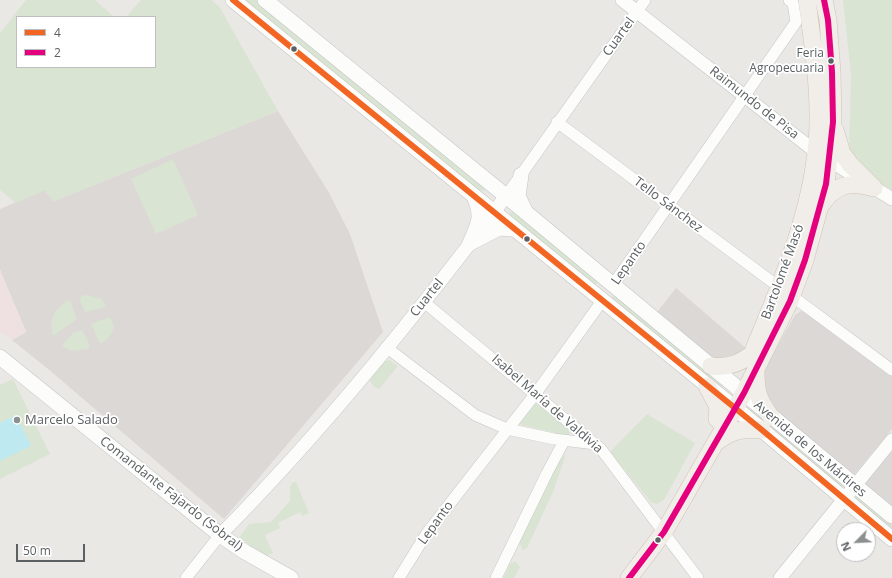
<!DOCTYPE html>
<html>
<head>
<meta charset="utf-8">
<style>
	body { margin:0 }
	#map { position:relative; width:892px; height:578px; overflow:hidden; background:#eae8e5; font-family:"Open Sans",sans-serif }
	canvas { display:block }
	.legend { position:absolute; left:16px; top:16px; width:140px; height:52px; box-sizing:border-box; background:#fff; border:1px solid #bdbfc0; margin:0; padding:5px 7px; list-style:none; font-size:12px; color:#5b6062 }
	.legend li { display:flex; align-items:center; gap:8px; height:20px }
	.legend b { width:20px; border:1px solid #bdbfc0 }
	.north { position:absolute; left:836px; top:522px; width:40px; height:40px; box-sizing:border-box; background:#fff; border:1px solid #bdbfc0; border-radius:50%; rotate:246deg; font-size:11px; font-weight:700; line-height:16px; text-align:center; color:#5b6062 }
	.north::after { content:''; display:block; margin:auto; width:14px; height:18px; background:#8d9090; clip-path:polygon(50% 0,100% 100%,50% 72%,0 100%) }
	.scale { position:absolute; left:16px; top:544px; width:69px; height:18px; box-sizing:border-box; border:2px solid #5b6062; border-top:0; padding-left:5px; font-size:12px; line-height:14px; white-space:nowrap; color:#5b6062; -webkit-text-stroke:3px #fff; paint-order:stroke }
</style>
</head>
<body>
<div id="map">
<canvas width="892" height="578"></canvas>
<ul class="legend">
<li><b style="height:5px;background:#f26522"></b>4</li>
<li><b style="height:5px;background:#e5007d"></b>2</li>
</ul>
<div class="north">N</div>
<div class="scale">50 m</div>
</div>
<script>
const g = document.querySelector('canvas').getContext('2d');
g.lineJoin = 'round';
function fill(path, color) { g.fillStyle = color; g.fill(path, 'evenodd'); }
function stroke(path, color, width, dash) { g.strokeStyle = color; g.lineWidth = width; g.lineCap = dash ? 'butt' : 'round'; g.setLineDash(dash || []); g.stroke(path); }
function drawText(font, color, halo, rows, align = 'center') {
  g.font = font + ' "Open Sans",sans-serif'; g.lineWidth = 3.5; g.setLineDash([]); g.textBaseline = 'middle'; g.strokeStyle = halo; g.fillStyle = color; for (const [text, x, y, turn = 0] of rows) {
    g.save(); g.translate(x, y); g.rotate((+turn || 0) * Math.PI / 180); g.textAlign = isNaN(turn) ? turn : align; if (halo) g.strokeText(text, 0, 0); g.fillText(text, 0, 0); g.restore();
  }
}
const education = new Path2D(`
	M 278,111 L 328,191 L 350,234 L 383,332 L 224,519 L 48,369 L 12,340 L 26,332 L 0,270 L 0,209 L 44,190 L 54,201 Z
	M 676,288 L 747,349 L 735,358 L 718,360 L 709,356 L 657,312 Z
	M 801,311 L 809,313 L 892,375 L 892,429 L 853,476 L 769,408 L 761,381 L 763,372 L 795,315 Z
	M 892,447 L 892,508 L 863,485 Z`);
const medical = new Path2D(`
	M 0,270 L 26,332 L 12,340 L 0,333 Z`);
const green = new Path2D(`
	M 26,0 L 95,0 L 114,17 L 17,17 L 17,67 L 155,67 L 155,17 L 126,17 L 141,0 L 211,0 L 219,6 L 278,111 L 54,201 L 44,190 L 16,203 L 0,190 L 0,33 Z
	M 242,0 L 258,0 L 480,181 L 485,191 L 475,190 Z
	M 843,0 L 892,0 L 892,190 L 881,184 L 849,150 L 851,74 Z
	M 173,159 L 198,215 L 156,234 L 131,179 Z
	M 510,212 L 516,213 L 595,277 L 597,284 L 591,284 L 511,219 Z
	M 87,295 L 102,299 L 106,307 L 85,312 L 80,300 L 81,296 Z
	M 619,295 L 720,379 L 723,387 L 715,386 L 613,302 L 612,296 Z
	M 67,301 L 70,301 L 77,319 L 53,336 C 49,320 53,310 67,301 Z
	M 110,317 L 114,327 C 112,334 109,339 102,343 L 99,342 L 91,324 Z
	M 82,330 L 90,346 L 88,349 L 72,351 L 61,346 L 73,333 Z
	M 389,360 L 398,366 L 379,389 L 374,387 L 370,381 L 371,376 L 385,361 Z
	M 13,379 L 50,454 L 0,479 L 0,385 Z
	M 538,401 L 572,430 L 568,436 L 518,424 Z
	M 750,409 L 760,410 L 845,486 L 838,487 L 753,417 Z
	M 647,414 L 695,443 L 664,500 L 657,504 L 651,502 L 610,452 Z
	M 566,454 L 553,492 L 527,548 L 523,550 L 519,542 L 559,461 Z
	M 293,482 L 296,482 L 309,513 L 302,516 L 300,512 L 278,523 L 280,528 L 265,535 L 273,553 L 266,556 L 239,538 L 249,524 L 271,522 L 290,501 L 290,487 Z
	M 856,495 L 892,519 L 892,531 L 856,501 Z
	M 515,561 L 520,567 L 514,578 L 504,578 L 510,564 Z`);
const water = new Path2D(`
	M 16,415 L 31,446 L 0,461 L 0,423 Z`);
const minor = new Path2D(`
	M 557,122 L 779,287
	M 506,196 L 645,0
	M 613,285 L 796,22 L 793,3 L 789,0
	M 792,296 L 892,370
	M 424,302 L 601,449 L 698,578
	M 386,347 L 475,415 L 507,429 L 554,439 L 595,444
	M 186,578 L 220,535
	M 399,578 L 427,533 L 536,393 L 602,301
	M 496,578 L 547,473 L 564,441`);
const tertiary = new Path2D(`
	M 622,0 L 816,152 L 892,199
	M 220,535 C 324,430 417,314 506,196
	M 780,578 L 892,440`);
const secondary = new Path2D(`
	M 233,0 L 762,430 L 892,539
	M 265,0 L 506,196 L 892,516
	M 521,175 L 518,196 L 525,211
	M 470,243 C 479,223 483,217 474,196
	M 470,243 L 499,228 L 513,229
	M 0,357 L 220,535 L 245,552 L 291,578`);
const primary = new Path2D(`
	M 835,130 L 842,153 L 850,164 L 874,188
	M 821,205 C 836,184 849,181 874,188
	M 754,349 C 781,283 811,215 817,143 C 821,95 813,47 807,0
	M 711,366 C 727,368 739,364 752,354
	M 756,371 C 756,392 758,399 771,417
	M 707,386 L 718,407 L 717,419
	M 718,441 C 734,429 742,429 762,430
	M 629,578 L 664,532 L 744,393 L 790,301 L 805,260 L 826,184 L 833,122 L 832,72 L 828,20 L 824,0`);
const bus1 = new Path2D(`
	M 233,0 L 762,430 L 892,539`);
const bus2 = new Path2D(`
	M 629,578 L 664,532 L 744,393 L 790,301 L 805,260 L 826,184 L 833,122 L 832,72 L 828,20 L 824,0`);
const markers = [
	[294,49,3.5,"#5b6062"],
	[831,61,3.5,"#5b6062"],
	[527,239,3.5,"#5b6062"],
	[17,420,4,"#8d9090"],
	[658,540,3.5,"#5b6062"]
];
const busNames = [
	["Feria",824,54],
	["Agropecuaria",824,69]
];
const streetNames = [
	["Cuartel",619,37,-54],
	["Raimundo de Pisa",754,103,38],
	["Tello Sánchez",668,205,37],
	["Lepanto",629,263,-55],
	["Bartolomé Masó",783,272,-70],
	["Cuartel",427,298,-51],
	["Isabel María de Valdivia",547,404,41],
	["Avenida de los Mártires",810,449,40],
	["Comandante Fajardo (Sobral)",171,494,38],
	["Lepanto",436,523,-54]
];
const poiNames = [
	["Marcelo Salado",25,420]
];
fill(education, '#dcd8d5');
fill(medical, '#efe1e2');
fill(green, '#d9e4d2');
fill(water, '#bee9f0');
stroke(minor, '#c5c5c5', 12);
stroke(tertiary, '#c5c5c5', 14);
stroke(secondary, '#c4c5c5', 16);
stroke(primary, '#cfc1b6', 18);
stroke(minor, '#fcfcfb', 11);
stroke(tertiary, '#fcfcfb', 13);
stroke(secondary, '#fcfcfb', 15);
stroke(primary, '#f1ede8', 17);
stroke(bus1, '#f26522', 6);
stroke(bus2, '#e5007d', 6);
for (const [x, y, r, color] of markers) { const dot = new Path2D(); dot.arc(x, y, r, 0, 2 * Math.PI); g.fillStyle = color; g.fill(dot); stroke(dot, '#fff', 1.5); }
drawText('12px', '#5b6062', '#fff', busNames, 'right');
drawText('13px', '#5b6062', '#fff', streetNames);
drawText('13px', '#5b6062', '#fff', poiNames, 'left');
</script>
</body>
</html>
